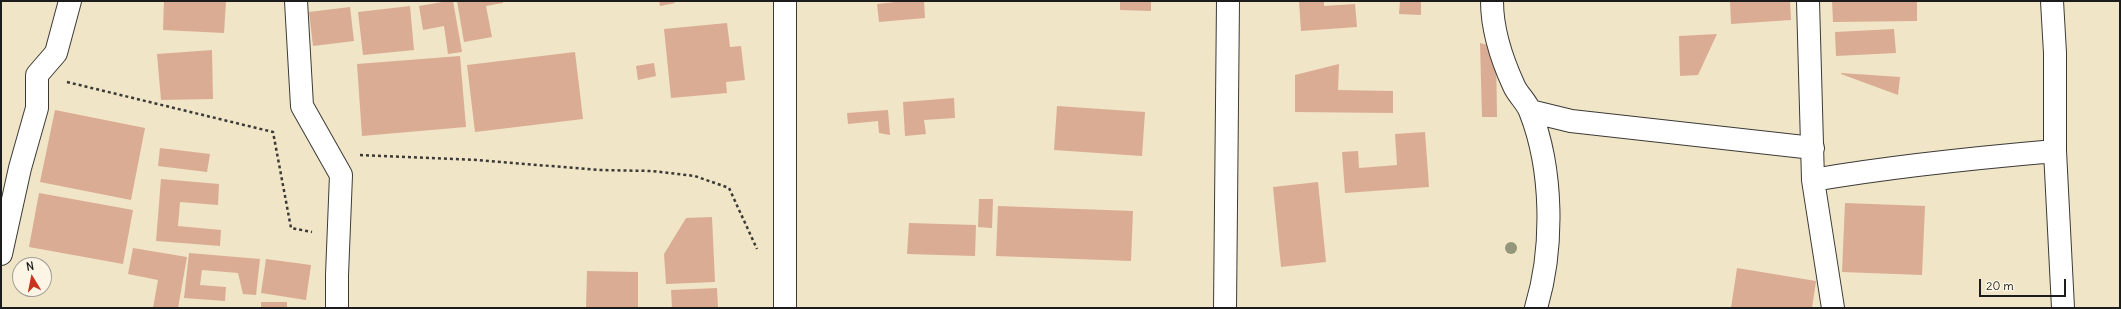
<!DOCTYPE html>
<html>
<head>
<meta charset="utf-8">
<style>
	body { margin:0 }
	#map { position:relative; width:2121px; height:309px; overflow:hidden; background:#f0e5c7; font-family:Delius,sans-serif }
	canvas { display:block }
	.frame { position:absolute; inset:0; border:2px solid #1c1c1c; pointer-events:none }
	.north { position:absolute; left:12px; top:257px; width:40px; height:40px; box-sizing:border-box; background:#fcf5e5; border:1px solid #a29e95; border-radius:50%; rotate:350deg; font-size:11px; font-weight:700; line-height:16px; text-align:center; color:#1c1c1c }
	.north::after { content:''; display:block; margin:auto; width:14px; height:18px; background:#c8321e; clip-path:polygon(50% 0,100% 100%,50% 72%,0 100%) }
	.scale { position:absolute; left:1979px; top:279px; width:87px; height:18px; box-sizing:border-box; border:2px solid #1c1c1c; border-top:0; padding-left:5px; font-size:12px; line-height:14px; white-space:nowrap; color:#1c1c1c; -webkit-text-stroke:3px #fcf5e5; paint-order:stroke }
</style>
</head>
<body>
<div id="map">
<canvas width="2121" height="309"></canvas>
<div class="frame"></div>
<div class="north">N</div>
<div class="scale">20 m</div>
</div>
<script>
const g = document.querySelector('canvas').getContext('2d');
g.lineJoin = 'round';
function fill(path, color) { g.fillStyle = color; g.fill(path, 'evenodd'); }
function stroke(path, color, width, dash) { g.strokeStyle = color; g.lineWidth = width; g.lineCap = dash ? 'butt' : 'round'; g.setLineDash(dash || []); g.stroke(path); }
const building = new Path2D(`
	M 164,1 L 226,1 L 224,33 L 163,30 Z
	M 448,1 L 453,1 L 462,52 L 448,54 L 444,26 L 423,30 L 419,6 Z
	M 457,1 L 503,1 L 503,3 L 486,6 L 492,37 L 464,42 Z
	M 659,1 L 674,1 L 675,3 L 660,6 Z
	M 905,1 L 924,1 L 925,18 L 879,22 L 877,4 Z
	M 1120,1 L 1151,1 L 1151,11 L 1120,10 Z
	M 1299,1 L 1324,1 L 1324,6 L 1355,4 L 1357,27 L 1301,31 Z
	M 1400,1 L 1421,1 L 1421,15 L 1399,14 Z
	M 1790,1 L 1791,20 L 1731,24 L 1730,2 Z
	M 1832,1 L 1917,1 L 1917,21 L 1833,22 Z
	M 410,6 L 414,50 L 363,55 L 358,12 Z
	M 350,7 L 354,41 L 313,46 L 309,12 Z
	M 727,23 L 730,47 L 741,46 L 745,80 L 726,82 L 727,93 L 671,98 L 664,29 Z
	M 1894,29 L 1896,53 L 1836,56 L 1835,32 Z
	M 1717,34 L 1698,75 L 1680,76 L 1679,36 Z
	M 1480,43 L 1496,47 L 1497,117 L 1482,117 Z
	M 212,50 L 213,99 L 161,100 L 157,54 Z
	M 575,52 L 583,119 L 475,132 L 467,65 Z
	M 460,56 L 466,127 L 362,136 L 357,64 Z
	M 654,63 L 656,76 L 638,80 L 636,66 Z
	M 1339,64 L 1338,90 L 1393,91 L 1393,113 L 1295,112 L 1295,75 Z
	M 1841,73 L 1900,77 L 1898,95 L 1841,74 Z
	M 954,98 L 955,118 L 924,120 L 926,134 L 905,136 L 903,102 Z
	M 1057,106 L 1145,112 L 1142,156 L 1054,150 Z
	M 55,110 L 145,128 L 131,200 L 40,182 Z
	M 888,110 L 890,135 L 879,133 L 878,121 L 848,124 L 847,113 Z
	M 1425,132 L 1429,187 L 1345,193 L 1342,152 L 1358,151 L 1359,168 L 1397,165 L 1395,134 Z
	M 160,148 L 210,154 L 207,172 L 158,166 Z
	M 161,179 L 219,184 L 218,205 L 180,202 L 178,226 L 221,230 L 220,246 L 156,241 Z
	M 1318,182 L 1326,262 L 1281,267 L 1273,187 Z
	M 39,193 L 133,210 L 123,264 L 29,247 Z
	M 979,199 L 993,199 L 992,228 L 978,227 Z
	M 1845,203 L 1925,206 L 1922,275 L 1842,272 Z
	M 998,206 L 1133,211 L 1131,261 L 996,256 Z
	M 712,217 L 715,282 L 666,284 L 664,254 L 686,218 Z
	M 909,223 L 976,225 L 975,256 L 907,254 Z
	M 133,248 L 187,257 L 178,308 L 153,308 L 158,280 L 128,274 Z
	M 189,253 L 260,259 L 256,295 L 243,294 L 238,273 L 202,270 L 200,285 L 226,287 L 225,301 L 184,298 Z
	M 266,259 L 311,265 L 306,300 L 261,293 Z
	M 1737,268 L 1816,281 L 1812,308 L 1731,308 Z
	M 587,271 L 638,272 L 638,308 L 586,308 Z
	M 717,288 L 718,308 L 672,308 L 671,290 Z
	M 261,302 L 287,302 L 287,308 L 261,308 Z`);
const path = new Path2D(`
	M 67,82 L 273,132 L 291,228 L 312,232
	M 360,155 L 477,160 L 599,170 L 652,171 L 695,176 L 729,188 L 757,249`);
const street = new Path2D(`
	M 296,1 L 302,106 L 341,175 L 337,275 L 337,308
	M 785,1 L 785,308
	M 1492,1 C 1492,29 1502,60 1514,86 C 1518,95 1526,101 1530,111 C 1553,169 1554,248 1536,308
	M 1808,1 L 1813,180 L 1833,308
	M 2052,1 L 2055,53 L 2055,151 L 2063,308
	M 1530,111 L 1571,121 L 1813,148
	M 1813,180 C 1894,166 1974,158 2055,151
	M 1,254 L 20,168 L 37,108 L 37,75 L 56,53 L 70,1
	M 1225,308 L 1228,1`);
const trees = [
	[1511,248]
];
fill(building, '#dbac94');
stroke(street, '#3c3a36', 24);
stroke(path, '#3c3a36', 2.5, [3, 3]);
stroke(street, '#fff', 22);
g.fillStyle = '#93967b';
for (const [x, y] of trees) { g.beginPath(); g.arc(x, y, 6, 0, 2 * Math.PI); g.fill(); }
</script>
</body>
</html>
